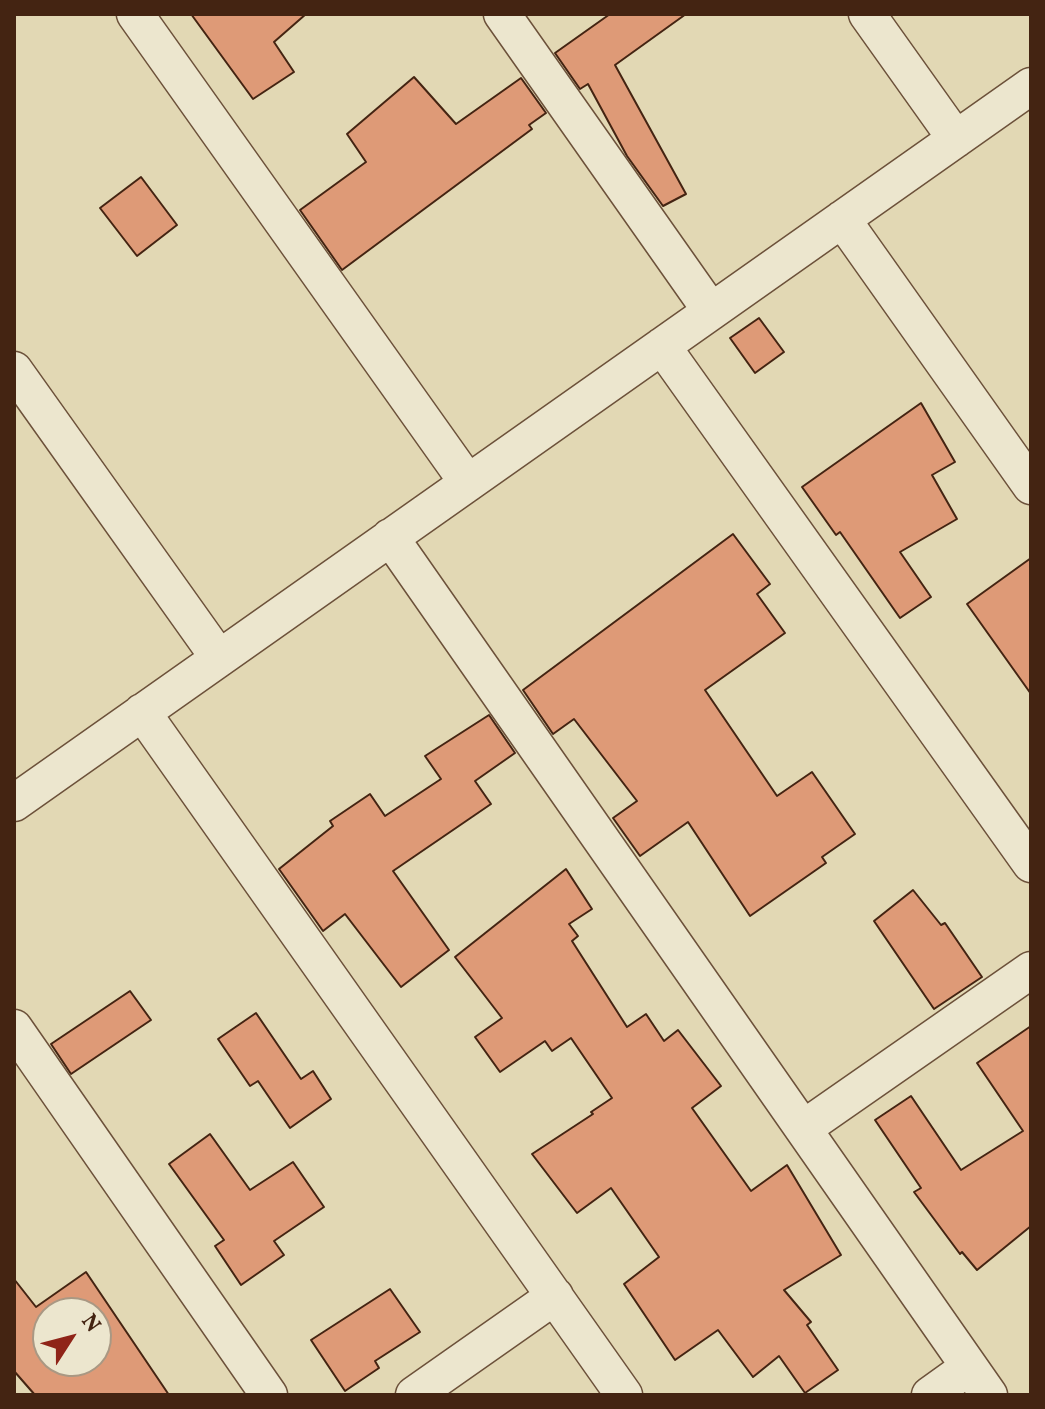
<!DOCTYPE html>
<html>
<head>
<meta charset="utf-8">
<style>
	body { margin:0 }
	#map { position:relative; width:1045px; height:1409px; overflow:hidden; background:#e2d8b4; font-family:Vollkorn,serif }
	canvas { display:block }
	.frame { position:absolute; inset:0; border:16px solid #442412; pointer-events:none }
	.north { position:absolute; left:32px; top:1297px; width:80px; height:80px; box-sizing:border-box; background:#ece6ce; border:2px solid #a99883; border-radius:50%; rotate:54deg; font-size:22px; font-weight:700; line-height:32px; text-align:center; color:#442412 }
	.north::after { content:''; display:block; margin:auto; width:28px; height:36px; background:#8f2418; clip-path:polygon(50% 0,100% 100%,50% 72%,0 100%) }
</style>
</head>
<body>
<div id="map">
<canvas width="1045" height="1409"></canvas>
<div class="frame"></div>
<div class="north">N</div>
</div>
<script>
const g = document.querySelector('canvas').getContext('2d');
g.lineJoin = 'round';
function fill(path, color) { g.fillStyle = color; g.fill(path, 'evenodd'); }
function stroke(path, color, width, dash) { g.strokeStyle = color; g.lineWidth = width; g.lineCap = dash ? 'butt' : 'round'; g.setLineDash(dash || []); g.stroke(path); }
const building = new Path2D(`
	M 191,14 L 306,14 L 274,42 L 294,72 L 253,99 Z
	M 610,14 L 686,14 L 615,65 L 686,194 L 663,206 L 627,156 L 588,84 L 580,89 L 555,53 Z
	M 414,77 L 456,124 L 521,78 L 546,113 L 529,125 L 532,129 L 342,270 L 300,210 L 366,162 L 347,134 Z
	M 141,177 L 177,225 L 137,256 L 100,208 Z
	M 759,318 L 784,352 L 755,373 L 730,338 Z
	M 921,403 L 955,462 L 932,475 L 957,519 L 900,552 L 931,597 L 900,618 L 840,532 L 836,535 L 802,487 Z
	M 733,534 L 770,584 L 757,594 L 785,633 L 705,690 L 777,796 L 812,772 L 855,834 L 822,857 L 826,863 L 750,916 L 688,822 L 640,856 L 613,818 L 637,801 L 574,719 L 553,734 L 523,690 Z
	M 1031,558 L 1031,694 L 967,604 Z
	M 489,715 L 515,753 L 475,781 L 491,804 L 393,871 L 449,950 L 401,987 L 345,914 L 323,931 L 279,869 L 333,826 L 330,821 L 370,794 L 385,816 L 441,779 L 425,756 Z
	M 566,869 L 592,909 L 569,924 L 578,936 L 572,941 L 627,1027 L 646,1014 L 664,1041 L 678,1030 L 721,1086 L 692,1108 L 751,1191 L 787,1165 L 841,1255 L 784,1290 L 811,1322 L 807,1325 L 838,1370 L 805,1393 L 779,1356 L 753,1377 L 718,1330 L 675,1360 L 624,1284 L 659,1257 L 611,1188 L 577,1213 L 532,1154 L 593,1114 L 591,1112 L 612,1098 L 571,1038 L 552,1051 L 545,1041 L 500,1072 L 475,1037 L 502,1018 L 455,957 Z
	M 913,890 L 941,925 L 945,923 L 982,977 L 934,1009 L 874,921 Z
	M 130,991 L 151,1020 L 71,1074 L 51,1044 Z
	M 256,1013 L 301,1079 L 313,1071 L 331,1099 L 290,1128 L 258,1081 L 250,1086 L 218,1039 Z
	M 1031,1026 L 1031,1226 L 977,1270 L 962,1252 L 960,1254 L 914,1192 L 921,1188 L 875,1120 L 911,1096 L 961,1170 L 1023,1131 L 977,1063 Z
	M 210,1134 L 250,1190 L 293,1162 L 324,1207 L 274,1241 L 284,1255 L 241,1285 L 215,1246 L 224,1240 L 169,1164 Z
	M 86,1272 L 169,1395 L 35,1395 L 14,1371 L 14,1279 L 36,1307 ZM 48,1313 L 96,1313 L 96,1361 L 48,1361 Z
	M 390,1289 L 420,1332 L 375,1361 L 379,1368 L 345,1391 L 311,1340 Z`);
const street = new Path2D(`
	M 135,14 L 468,483
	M 502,14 L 711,311
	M 867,14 L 956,139
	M 842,219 L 1031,486
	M 662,346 L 1031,864
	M 14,370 L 219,658
	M 390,537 L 989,1395
	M 142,712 L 624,1395
	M 14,803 L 1031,86
	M 14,1028 L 269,1395
	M 804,1128 L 1031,970
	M 414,1395 L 555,1296
	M 930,1395 L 969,1367`);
fill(building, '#de9a77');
stroke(building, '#442412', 2);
stroke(street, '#6c513a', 39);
stroke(street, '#ece6ce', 36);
</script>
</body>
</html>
